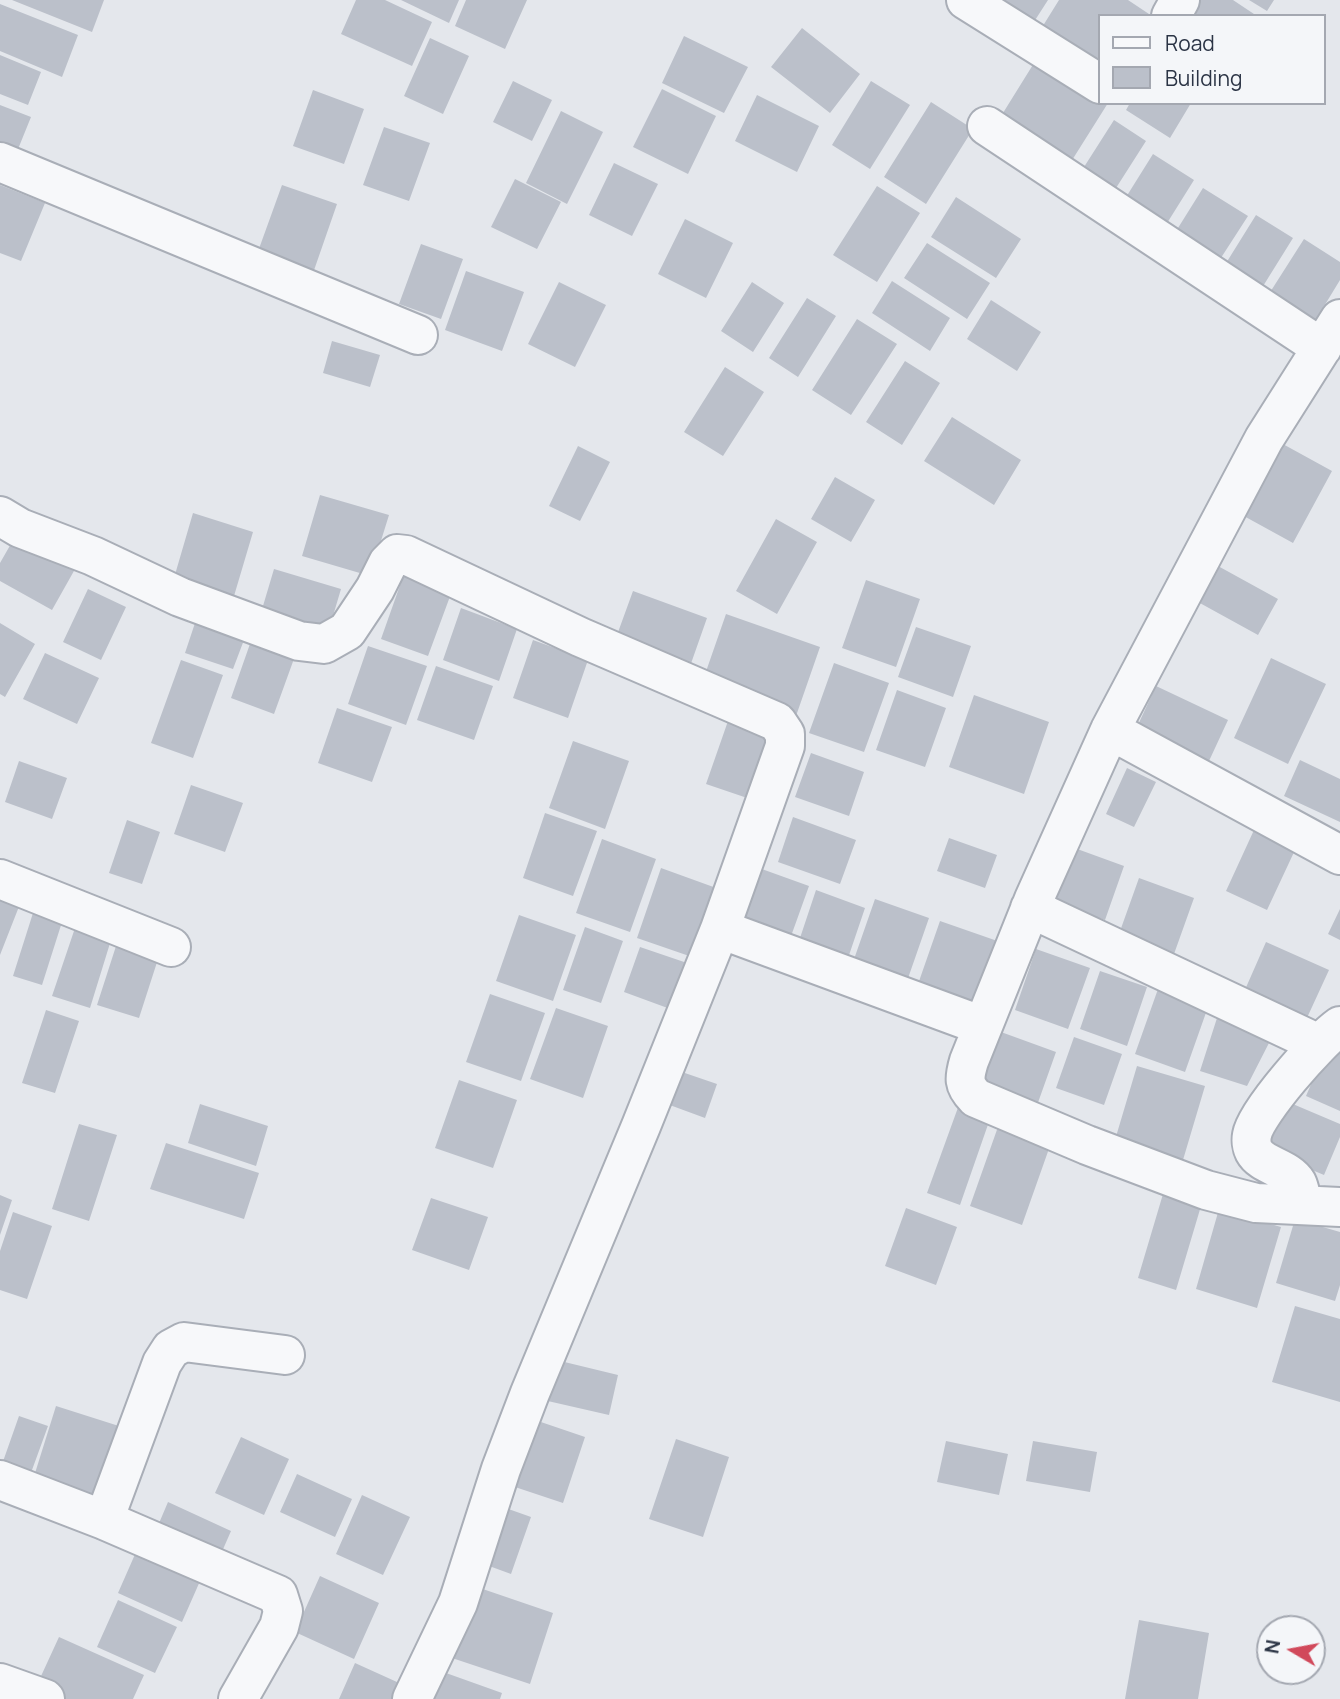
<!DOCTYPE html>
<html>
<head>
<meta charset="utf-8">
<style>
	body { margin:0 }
	#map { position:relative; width:1340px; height:1699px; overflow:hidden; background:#e4e7ec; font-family:Manrope,sans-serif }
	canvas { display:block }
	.legend { position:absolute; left:1098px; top:14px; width:228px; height:91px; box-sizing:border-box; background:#f4f6f9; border:2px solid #a4a8b1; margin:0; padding:9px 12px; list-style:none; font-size:21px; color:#2b3445 }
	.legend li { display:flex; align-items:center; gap:14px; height:35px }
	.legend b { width:35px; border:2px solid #a4a8b1 }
	.north { position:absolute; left:1256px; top:1615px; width:70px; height:70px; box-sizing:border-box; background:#f4f6f9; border:2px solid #a4a8b1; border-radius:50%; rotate:280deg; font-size:19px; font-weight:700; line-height:28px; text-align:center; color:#2b3445 }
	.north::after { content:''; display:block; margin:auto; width:24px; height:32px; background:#d1495b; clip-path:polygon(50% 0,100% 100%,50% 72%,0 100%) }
</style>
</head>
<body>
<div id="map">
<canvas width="1340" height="1699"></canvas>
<ul class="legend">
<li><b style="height:9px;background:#f7f8fa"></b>Road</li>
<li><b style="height:19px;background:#bbc0ca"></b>Building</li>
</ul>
<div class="north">N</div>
</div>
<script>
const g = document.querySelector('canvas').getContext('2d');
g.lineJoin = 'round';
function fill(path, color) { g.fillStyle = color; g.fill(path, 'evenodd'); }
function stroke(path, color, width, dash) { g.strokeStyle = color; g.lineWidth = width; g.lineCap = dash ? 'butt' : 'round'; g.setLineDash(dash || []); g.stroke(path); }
const building = new Path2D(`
	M 12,0 L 104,0 L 92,32 Z
	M 356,0 L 385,0 L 432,22 L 412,66 L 341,34 Z
	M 401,0 L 459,0 L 449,23 Z
	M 466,0 L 527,0 L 505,49 L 455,26 Z
	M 987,0 L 1048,0 L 1030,28 Z
	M 1059,0 L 1128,0 L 1149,14 L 1148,16 L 1100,16 L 1100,77 L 1036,37 Z
	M 1193,0 L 1233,0 L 1254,14 L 1253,16 L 1184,16 Z
	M 1249,0 L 1274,0 L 1267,11 Z
	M 0,4 L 78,35 L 62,77 L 0,51 Z
	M 802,28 L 860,74 L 830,113 L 771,67 Z
	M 684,36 L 748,67 L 724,113 L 662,83 Z
	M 430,38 L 469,56 L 443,114 L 404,96 Z
	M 0,55 L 41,72 L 28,105 L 0,94 Z
	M 1039,55 L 1100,94 L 1100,103 L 1108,103 L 1069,165 L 998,121 Z
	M 513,81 L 552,100 L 532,141 L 493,122 Z
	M 871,81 L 910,105 L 870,169 L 832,145 Z
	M 662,89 L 716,116 L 688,174 L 633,147 Z
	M 313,90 L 364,109 L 344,164 L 293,146 Z
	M 757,95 L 819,126 L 797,172 L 735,141 Z
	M 931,102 L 973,129 L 926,204 L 884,177 Z
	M 1130,103 L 1191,103 L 1170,138 L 1126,110 Z
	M 0,105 L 31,117 L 14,159 L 0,153 Z
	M 561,111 L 603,132 L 567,204 L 526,183 Z
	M 1114,120 L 1146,141 L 1109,199 L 1077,178 Z
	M 384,127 L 430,143 L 409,201 L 363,185 Z
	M 1153,154 L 1194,180 L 1164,228 L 1123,202 Z
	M 614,163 L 658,184 L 632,236 L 589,215 Z
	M 515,179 L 561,202 L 537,249 L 491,227 Z
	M 0,185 L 45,203 L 21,261 L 0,253 Z
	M 282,185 L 337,204 L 312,276 L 256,257 Z
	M 877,186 L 920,213 L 877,282 L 833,255 Z
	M 1203,188 L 1248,216 L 1217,264 L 1173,236 Z
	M 956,197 L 1021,239 L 996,278 L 931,237 Z
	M 1256,215 L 1293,238 L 1260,291 L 1223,268 Z
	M 685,219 L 733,243 L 706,298 L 658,274 Z
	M 1304,239 L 1340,262 L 1340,280 L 1312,326 L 1267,297 Z
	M 927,243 L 990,283 L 967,319 L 904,278 Z
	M 421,244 L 463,259 L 441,319 L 399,304 Z
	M 466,271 L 524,292 L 502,351 L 445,330 Z
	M 892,281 L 950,318 L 930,351 L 872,313 Z
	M 559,282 L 606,305 L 575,367 L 528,344 Z
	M 752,282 L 784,303 L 753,352 L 721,331 Z
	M 807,298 L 836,316 L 798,377 L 769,358 Z
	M 991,300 L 1041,332 L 1017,371 L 967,339 Z
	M 857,319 L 897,344 L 851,415 L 812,390 Z
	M 332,341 L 380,355 L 370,387 L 323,373 Z
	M 905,361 L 940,383 L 902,445 L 866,422 Z
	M 725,367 L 764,392 L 723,456 L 684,432 Z
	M 952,417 L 1021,460 L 994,505 L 924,461 Z
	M 1281,443 L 1332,471 L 1293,543 L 1242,515 Z
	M 578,446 L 610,462 L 580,521 L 549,506 Z
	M 835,477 L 875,500 L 851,542 L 811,519 Z
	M 320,495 L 389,515 L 370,576 L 302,556 Z
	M 193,513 L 253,532 L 234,596 L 174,578 Z
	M 776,519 L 817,542 L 777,614 L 736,591 Z
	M 20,528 L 79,562 L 52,610 L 0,581 L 0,563 Z
	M 1218,566 L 1278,599 L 1258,635 L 1198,602 Z
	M 274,569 L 341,589 L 327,636 L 260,616 Z
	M 404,574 L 452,591 L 428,656 L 381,639 Z
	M 866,580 L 920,599 L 896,667 L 842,648 Z
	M 88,589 L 126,607 L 101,660 L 63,642 Z
	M 633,591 L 707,618 L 688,672 L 613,646 Z
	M 461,608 L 517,629 L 499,681 L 443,660 Z
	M 198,614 L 247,632 L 233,669 L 185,653 Z
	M 726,614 L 820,647 L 796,716 L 702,683 Z
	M 0,623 L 35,644 L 5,697 L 0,694 Z
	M 916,627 L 971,646 L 953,697 L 898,677 Z
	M 533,640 L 588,660 L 568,718 L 513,698 Z
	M 251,641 L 295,656 L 274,714 L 231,698 Z
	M 368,646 L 427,666 L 406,725 L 348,704 Z
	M 45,653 L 99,678 L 77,724 L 23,699 Z
	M 1271,658 L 1326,684 L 1288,764 L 1234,738 Z
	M 181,660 L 223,675 L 193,758 L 151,743 Z
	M 834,663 L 889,683 L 864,752 L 809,733 Z
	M 436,666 L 493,686 L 474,740 L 417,720 Z
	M 1156,686 L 1228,720 L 1209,761 L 1137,727 Z
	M 897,690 L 946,708 L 925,767 L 876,750 Z
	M 974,695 L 1049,722 L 1024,794 L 949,767 Z
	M 337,708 L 392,727 L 372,782 L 318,763 Z
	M 728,721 L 781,739 L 759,802 L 706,784 Z
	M 573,741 L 629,761 L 605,829 L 549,808 Z
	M 811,753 L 864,772 L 849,816 L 795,797 Z
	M 1300,760 L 1340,779 L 1340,822 L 1284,796 Z
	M 19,761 L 67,778 L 52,819 L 5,802 Z
	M 1127,768 L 1156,782 L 1134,827 L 1106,814 Z
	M 191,785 L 243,803 L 225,852 L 174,834 Z
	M 545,813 L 597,831 L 573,896 L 523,878 Z
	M 793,817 L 856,840 L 840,884 L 778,862 Z
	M 127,820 L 160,832 L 142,884 L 109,873 Z
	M 1254,830 L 1295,850 L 1267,910 L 1226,891 Z
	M 949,838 L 997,855 L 985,888 L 937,871 Z
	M 602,839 L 656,859 L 630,932 L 576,913 Z
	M 1069,846 L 1124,866 L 1105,920 L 1050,900 Z
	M 661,868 L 719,889 L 695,958 L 637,938 Z
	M 759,868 L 809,886 L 790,939 L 740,921 Z
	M 1139,878 L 1194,898 L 1174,954 L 1119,934 Z
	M 816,890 L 865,908 L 846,964 L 797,947 Z
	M 0,897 L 20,904 L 0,955 Z
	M 875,899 L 929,918 L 906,984 L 852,965 Z
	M 1340,909 L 1340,940 L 1328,934 Z
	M 33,913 L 62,922 L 42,985 L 13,976 Z
	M 519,915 L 576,935 L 553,1001 L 496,981 Z
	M 940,921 L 1006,944 L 983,1010 L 917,987 Z
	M 585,927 L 623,941 L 601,1003 L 563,990 Z
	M 75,928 L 111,940 L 90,1008 L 52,996 Z
	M 1266,942 L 1329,970 L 1306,1020 L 1244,992 Z
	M 117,943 L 159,956 L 139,1018 L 97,1005 Z
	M 640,947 L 690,964 L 673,1010 L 624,992 Z
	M 1036,949 L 1090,968 L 1068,1029 L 1015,1010 Z
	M 1100,971 L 1147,987 L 1127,1046 L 1080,1029 Z
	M 1158,989 L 1208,1007 L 1185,1072 L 1135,1054 Z
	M 490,994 L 545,1013 L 521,1081 L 466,1062 Z
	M 556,1008 L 608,1026 L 583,1098 L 530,1079 Z
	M 46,1010 L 79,1021 L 55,1093 L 22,1083 Z
	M 1217,1018 L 1270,1041 L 1247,1086 L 1200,1071 Z
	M 1001,1032 L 1056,1052 L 1035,1111 L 980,1091 Z
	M 1074,1037 L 1122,1054 L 1104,1105 L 1056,1088 Z
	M 1327,1047 L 1340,1052 L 1340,1111 L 1306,1096 Z
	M 1137,1066 L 1205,1086 L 1180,1170 L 1112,1150 Z
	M 679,1071 L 717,1084 L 705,1118 L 667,1104 Z
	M 459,1080 L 517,1100 L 493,1168 L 435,1148 Z
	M 1281,1099 L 1340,1124 L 1340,1137 L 1324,1175 L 1260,1148 Z
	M 960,1102 L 992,1113 L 960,1205 L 927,1193 Z
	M 200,1104 L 268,1126 L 256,1166 L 188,1143 Z
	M 79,1124 L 117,1135 L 89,1221 L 52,1209 Z
	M 999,1124 L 1051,1143 L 1022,1225 L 970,1206 Z
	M 166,1143 L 259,1173 L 244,1219 L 150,1189 Z
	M 1163,1194 L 1201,1206 L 1176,1290 L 1138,1278 Z
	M 0,1195 L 12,1200 L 0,1235 Z
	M 431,1198 L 488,1217 L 469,1270 L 412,1250 Z
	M 906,1208 L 957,1227 L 936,1285 L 885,1266 Z
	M 1219,1209 L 1281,1227 L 1257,1308 L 1196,1289 Z
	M 13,1212 L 52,1226 L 27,1299 L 0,1290 L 0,1251 Z
	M 1295,1219 L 1340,1232 L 1340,1285 L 1335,1301 L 1276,1283 Z
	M 1295,1306 L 1340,1319 L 1340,1402 L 1272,1382 Z
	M 548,1358 L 618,1375 L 609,1415 L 539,1399 Z
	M 56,1406 L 122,1427 L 96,1506 L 31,1486 Z
	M 19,1416 L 48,1426 L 28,1481 L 0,1470 Z
	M 535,1420 L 585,1437 L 563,1503 L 512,1486 Z
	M 241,1437 L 289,1459 L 264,1515 L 215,1493 Z
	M 676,1439 L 729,1457 L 703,1537 L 649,1519 Z
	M 946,1441 L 1008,1454 L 999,1495 L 937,1482 Z
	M 1033,1441 L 1097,1452 L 1090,1492 L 1026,1481 Z
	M 297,1474 L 352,1499 L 335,1537 L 280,1512 Z
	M 362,1495 L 410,1517 L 383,1575 L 336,1554 Z
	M 168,1502 L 231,1531 L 217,1563 L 154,1535 Z
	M 500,1506 L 531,1517 L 511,1574 L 481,1563 Z
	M 140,1543 L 204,1572 L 182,1622 L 118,1593 Z
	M 320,1576 L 379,1603 L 354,1659 L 295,1632 Z
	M 471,1585 L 553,1613 L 530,1684 L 446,1656 Z
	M 118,1600 L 177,1627 L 155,1673 L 97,1647 Z
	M 1139,1620 L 1209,1633 L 1198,1699 L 1125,1699 Z
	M 59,1637 L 144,1675 L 133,1699 L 62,1699 L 36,1687 Z
	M 355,1663 L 408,1687 L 402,1699 L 339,1699 Z
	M 432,1668 L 502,1693 L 500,1699 L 421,1699 Z`);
const minor = new Path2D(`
	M 966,0 L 1100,84
	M 1171,16 L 1180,0
	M 987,126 L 1322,348
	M 0,162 L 418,335
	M 1340,319 L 1264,439 L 1110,730 L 1034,899 L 969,1061 C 964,1078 963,1085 976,1098 L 1087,1145 L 1206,1190 L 1256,1203 L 1340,1207
	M 0,516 L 20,528 L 93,556 L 180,597 L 299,641 L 324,644 L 347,631 L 375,589 L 388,563 L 397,554 L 406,555 L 580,637 L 777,722 L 785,734 L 785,746 L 720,929 L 641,1126 L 530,1393 L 501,1469 L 458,1603 L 412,1699
	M 1110,730 L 1340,855
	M 0,879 L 171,947
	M 1030,908 L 1319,1044
	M 720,929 L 983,1026
	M 1303,1204 C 1301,1198 1300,1189 1297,1183 C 1287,1167 1262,1166 1254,1151 C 1252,1147 1251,1140 1252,1135 C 1256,1112 1319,1041 1340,1026
	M 0,1480 L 104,1520 L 278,1595 L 283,1611 L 279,1627 L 238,1699
	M 104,1520 L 162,1363 L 171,1349 L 184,1342 L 285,1355
	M 0,1683 L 45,1699`);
fill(building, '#bbc0ca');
stroke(minor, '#a9aeb7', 42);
stroke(minor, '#f7f8fa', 38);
</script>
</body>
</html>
